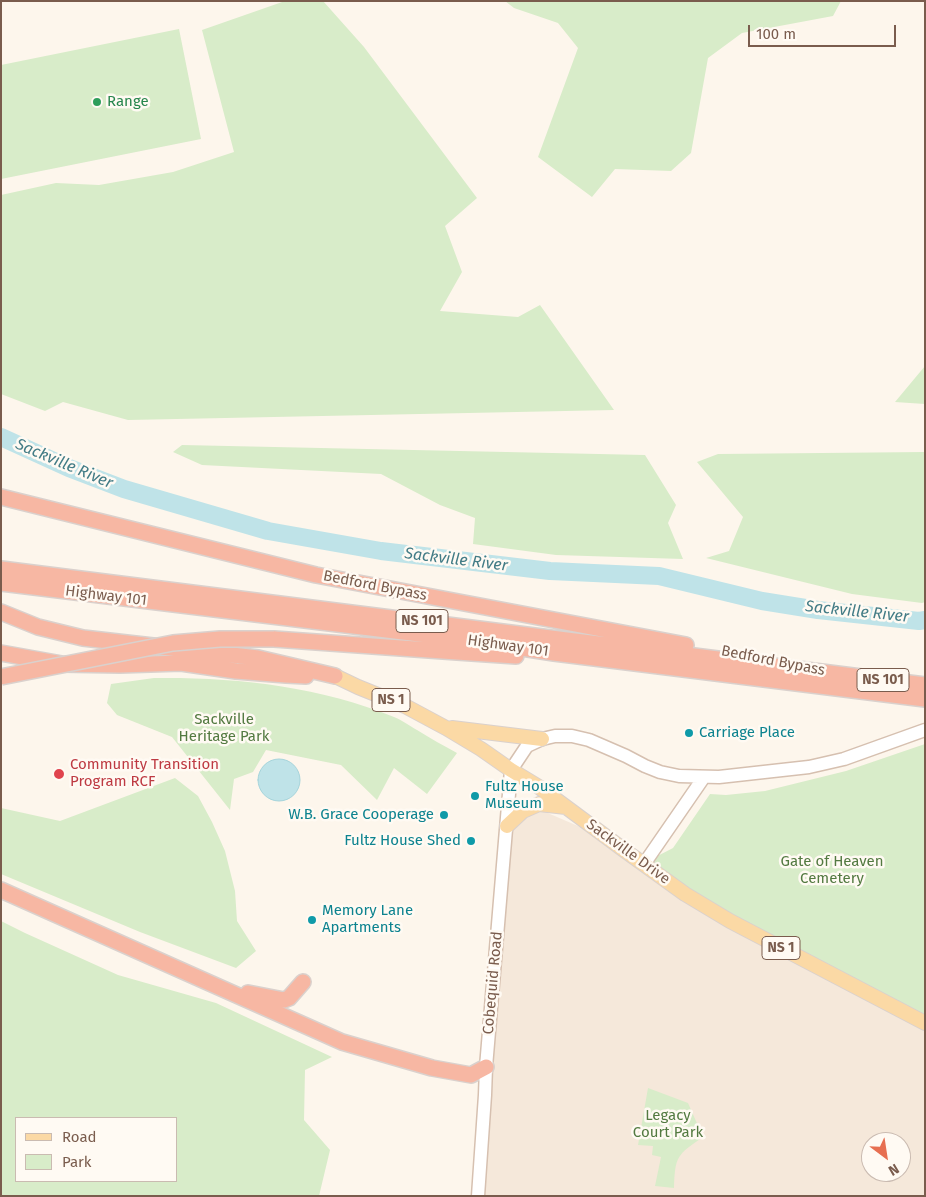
<!DOCTYPE html>
<html>
<head>
<meta charset="utf-8">
<style>
	body { margin:0 }
	#map { position:relative; width:926px; height:1197px; overflow:hidden; background:#fdf6ec; font-family:"Fira Sans",sans-serif }
	canvas { display:block }
	.frame { position:absolute; inset:0; border:2px solid #7a5c4d; pointer-events:none }
	.legend { position:absolute; left:15px; top:1117px; width:162px; height:65px; box-sizing:border-box; background:#fffaf3; border:1px solid #cabbb1; margin:0; padding:6px 9px; list-style:none; font-size:15px; color:#7a5c4d }
	.legend li { display:flex; align-items:center; gap:10px; height:25px }
	.legend b { width:25px; border:1px solid #cabbb1 }
	.north { position:absolute; left:861px; top:1132px; width:50px; height:50px; box-sizing:border-box; background:#fffaf3; border:1px solid #cabbb1; border-radius:50%; rotate:149deg; font-size:14px; font-weight:700; line-height:20px; text-align:center; color:#7a5c4d }
	.north::after { content:''; display:block; margin:auto; width:18px; height:22px; background:#e76f51; clip-path:polygon(50% 0,100% 100%,50% 72%,0 100%) }
	.scale { position:absolute; left:748px; top:25px; width:148px; height:22px; box-sizing:border-box; border:2px solid #7a5c4d; border-top:0; padding-left:6px; font-size:15px; line-height:18px; white-space:nowrap; color:#7a5c4d; -webkit-text-stroke:4px #fffaf3; paint-order:stroke }
</style>
</head>
<body>
<div id="map">
<canvas width="926" height="1197"></canvas>
<div class="frame"></div>
<ul class="legend">
<li><b style="height:6px;background:#fbd9a5"></b>Road</li>
<li><b style="height:14px;background:#d8ecc9"></b>Park</li>
</ul>
<div class="north">N</div>
<div class="scale">100 m</div>
</div>
<script>
const g = document.querySelector('canvas').getContext('2d');
g.lineJoin = 'round';
function fill(path, color) { g.fillStyle = color; g.fill(path, 'evenodd'); }
function stroke(path, color, width, dash) { g.strokeStyle = color; g.lineWidth = width; g.lineCap = dash ? 'butt' : 'round'; g.setLineDash(dash || []); g.stroke(path); }
function drawText(font, color, halo, rows, align = 'center') {
  g.font = font + ' "Fira Sans",sans-serif'; g.lineWidth = 5; g.setLineDash([]); g.textBaseline = 'middle'; g.strokeStyle = halo; g.fillStyle = color; for (const [text, x, y, turn = 0] of rows) {
    g.save(); g.translate(x, y); g.rotate((+turn || 0) * Math.PI / 180); g.textAlign = isNaN(turn) ? turn : align; if (halo) g.strokeText(text, 0, 0); g.fillText(text, 0, 0); g.restore();
  }
}
const residential = new Path2D(`
	M 508,796 L 599,835 L 925,1023 L 925,1196 L 477,1196 ZM 871,1142 L 901,1142 L 901,1172 L 871,1172 Z`);
const green = new Path2D(`
	M 285,1 L 323,1 L 364,47 L 477,198 L 445,226 L 462,272 L 440,311 L 518,317 L 540,305 L 614,410 L 128,420 L 63,402 L 45,411 L 1,394 L 1,195 L 56,183 L 99,185 L 173,172 L 234,152 L 202,30 Z
	M 505,1 L 841,1 L 833,16 L 742,33 L 708,58 L 691,153 L 671,171 L 615,169 L 592,197 L 538,157 L 578,48 L 558,23 L 514,8 Z
	M 179,29 L 201,139 L 1,179 L 1,65 Z
	M 925,366 L 925,404 L 895,402 Z
	M 182,445 L 645,455 L 676,505 L 668,523 L 683,559 L 556,555 L 473,544 L 475,518 L 440,505 L 381,474 L 202,465 L 173,452 Z
	M 925,452 L 925,602 L 922,603 L 852,594 L 706,558 L 729,551 L 743,517 L 697,462 L 718,454 Z
	M 154,678 C 234,677 319,686 394,717 C 402,720 410,726 417,730 C 430,738 444,746 457,753 L 427,794 L 394,768 L 377,800 L 341,765 L 266,750 L 253,772 L 234,779 L 230,810 L 172,737 L 117,715 L 107,703 L 111,684 Z
	M 925,744 L 925,1023 L 642,864 L 673,848 L 710,794 L 726,795 L 765,791 L 846,771 Z
	M 175,778 L 198,796 L 212,822 L 225,851 L 235,891 L 237,921 L 256,951 L 236,968 L 140,932 L 1,874 L 1,808 L 60,821 Z
	M 1,921 L 25,933 L 118,975 L 216,1003 L 332,1057 L 305,1070 L 304,1120 L 330,1150 L 319,1196 L 1,1196 ZM 176,1118 L 176,1181 L 16,1181 L 16,1118 Z
	M 648,1088 L 688,1103 L 703,1137 C 677,1155 675,1156 674,1188 L 655,1186 L 661,1157 L 652,1155 L 653,1146 L 638,1145 Z`);
const water = new Path2D(`
	M258 780a21 21 0 1 1 42 0a21 21 0 1 1-42 0Z`);
const stream = new Path2D(`
	M 919,621 L 925,628`);
const river = new Path2D(`
	M 1,437 L 69,468 L 124,489 L 268,531 L 381,551 L 550,571 L 659,576 L 762,601 L 818,610 L 919,621 L 925,620`);
const secondary = new Path2D(`
	M 644,864 L 704,777
	M 478,1196 L 485,1095 L 486,1067 L 511,770 L 527,746 L 542,739 L 555,736 L 572,736 L 589,740 L 626,756 L 645,766 L 660,772 L 679,776 L 719,777 L 809,767 L 844,759 L 925,730`);
const primary = new Path2D(`
	M 335,676 L 358,687 L 405,706 L 446,728 L 481,749 L 511,770 L 539,787 L 624,850 L 685,894 L 730,921 L 925,1023
	M 452,728 L 542,739
	M 507,826 L 523,811 L 539,804 L 566,807`);
const highway = new Path2D(`
	M 1,497 L 316,575 L 686,645
	M 1,569 L 925,685
	M 1,583 L 477,641 L 554,653 L 925,699
	M 1,612 L 38,627 L 83,638 L 258,658 L 335,676
	M 274,639 L 457,652 L 516,656
	M 1,653 L 62,664 L 120,665 L 181,663 L 236,671 L 286,675 L 306,676
	M 1,890 L 342,1042 L 432,1068 L 471,1075 L 486,1067
	M 248,993 L 284,1000 L 289,998 L 303,982`);
const highwayBridge = new Path2D(`
	M 1,677 L 173,643 L 220,639 L 274,639`);
const markers = [
	[97,102,5,"#2e9e5b"],
	[689,733,5,"#0f9aa8"],
	[59,774,6,"#e0444e"],
	[475,796,5,"#0f9aa8"],
	[444,815,5,"#0f9aa8"],
	[471,841,5,"#0f9aa8"],
	[312,920,5,"#0f9aa8"]
];
const shields = [
	[422,621,52],
	[883,680,52],
	[391,700,38],
	[781,948,38]
];
const shieldNames = [
	["NS 101",422,621],
	["NS 101",883,680],
	["NS 1",391,700],
	["NS 1",781,948]
];
const leisureNames = [
	["Range",107,102]
];
const streetNames = [
	["Bedford Bypass",375,586,11],
	["Highway 101",106,596,7],
	["Highway 101",508,646,8],
	["Bedford Bypass",773,661,11],
	["Sackville Drive",628,852,36],
	["Cobequid Road",493,983,-85]
];
const parkNames = [
	["Sackville",224,720],
	["Heritage Park",224,737],
	["Gate of Heaven",832,862],
	["Cemetery",832,879],
	["Legacy",668,1116],
	["Court Park",668,1133]
];
const cultureNames = [
	["Carriage Place",699,733],
	["Fultz House",485,787],
	["Museum",485,804],
	["W.B. Grace Cooperage",434,815,"right"],
	["Fultz House Shed",461,841,"right"],
	["Memory Lane",322,911],
	["Apartments",322,928]
];
const healthNames = [
	["Community Transition",70,765],
	["Program RCF",70,782]
];
const waterNames = [
	["Sackville River",64,464,23],
	["Sackville River",456,560,7],
	["Sackville River",857,612,6]
];
fill(residential, '#f5e8da');
fill(green, '#d8ecc9');
fill(water, '#bfe3e8');
stroke(water, '#a5d3da', 1);
stroke(stream, '#a5d3da', 3);
stroke(river, '#bfe3e8', 18);
stroke(secondary, '#d6c0b0', 15);
stroke(primary, '#dad1cd', 16);
stroke(highway, '#dad1cd', 18);
stroke(secondary, '#fff', 12);
stroke(primary, '#fbd9a5', 14);
stroke(highway, '#f7b7a3', 15);
stroke(highwayBridge, '#dad1cd', 18, []);
stroke(highwayBridge, '#f7b7a3', 15);
for (const [x, y, r, color] of markers) { const dot = new Path2D(); dot.arc(x, y, r, 0, 2 * Math.PI); g.fillStyle = color; g.fill(dot); stroke(dot, '#fffaf3', 2); }
for (const [x, y, w] of shields) { const box = new Path2D(); box.roundRect(x - w / 2, y - 11.5, w, 23, 4); g.fillStyle = '#fffaf3'; g.fill(box); stroke(box, '#7a5c4d', 1); }
drawText('bold 14px', '#7a5c4d', null, shieldNames);
drawText('15px', '#27864d', '#fffaf3', leisureNames, 'left');
drawText('15px', '#7a5c4d', '#fffaf3', streetNames);
drawText('15px', '#537a41', '#fffaf3', parkNames);
drawText('15px', '#0d838f', '#fffaf3', cultureNames, 'left');
drawText('15px', '#be3a42', '#fffaf3', healthNames, 'left');
drawText('italic 16px', '#437c86', '#fffaf3', waterNames);
</script>
</body>
</html>
